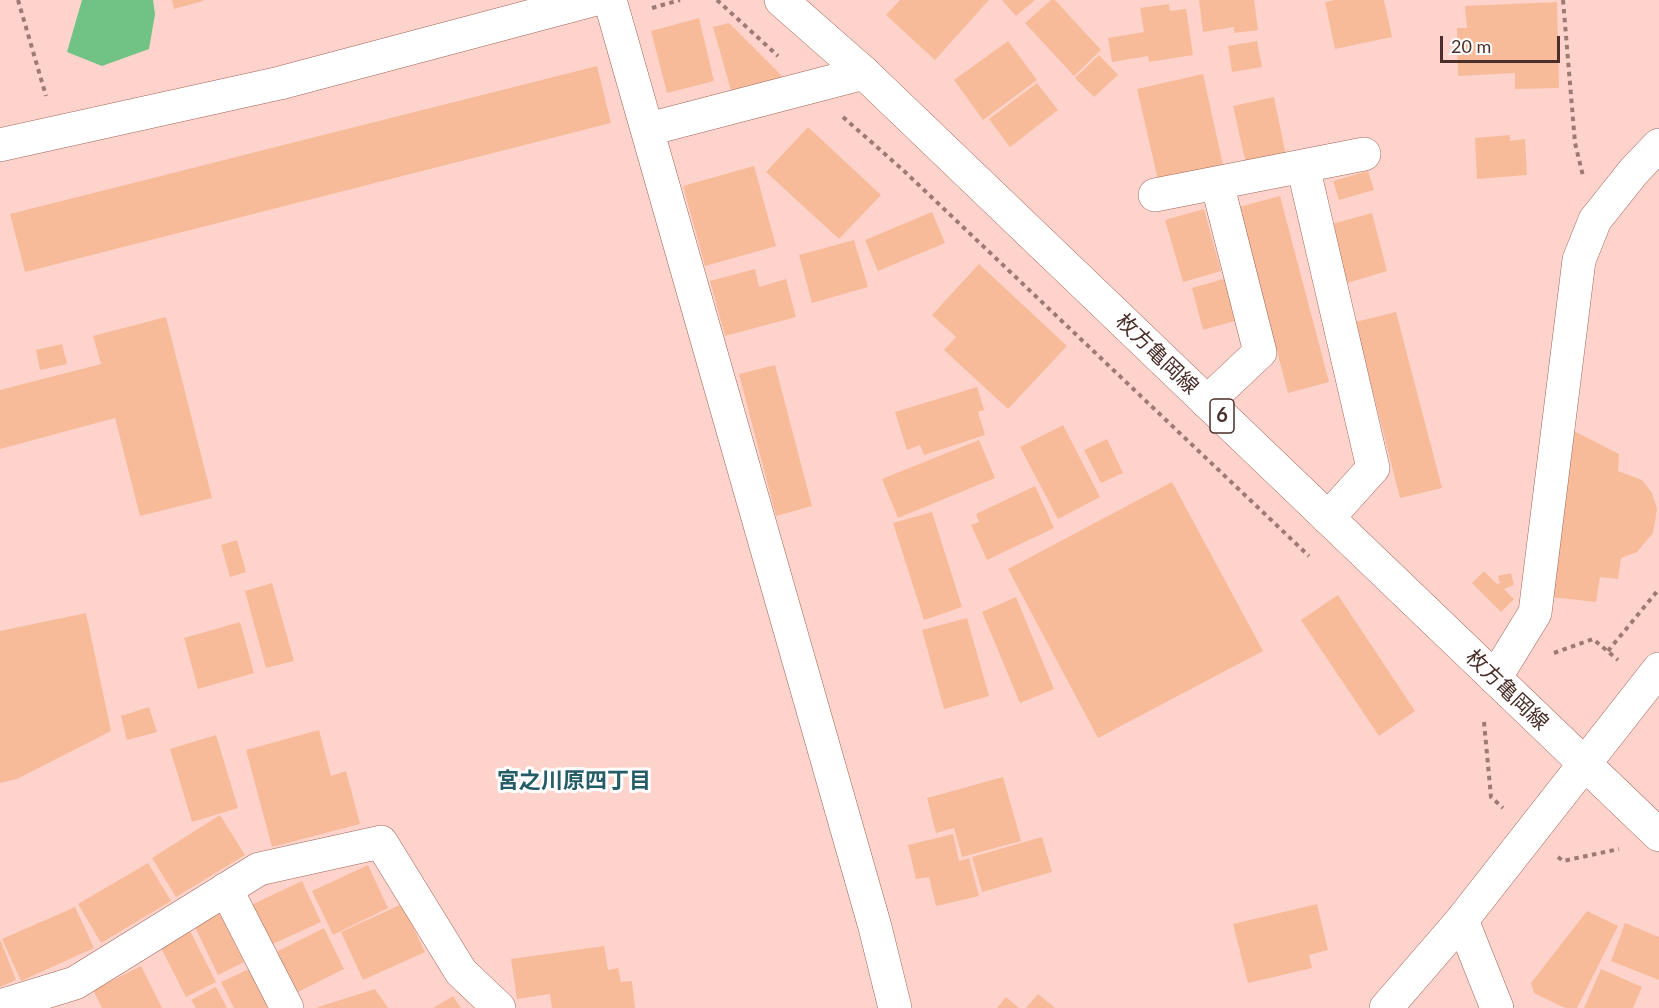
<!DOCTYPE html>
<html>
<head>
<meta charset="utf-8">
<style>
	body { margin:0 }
	#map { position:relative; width:1659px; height:1008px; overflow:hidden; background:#fed3cb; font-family:Lato,sans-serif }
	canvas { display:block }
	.scale { position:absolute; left:1440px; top:36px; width:120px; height:27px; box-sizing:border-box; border:3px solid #4a2e29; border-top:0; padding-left:8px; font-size:18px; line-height:21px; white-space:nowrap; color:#4a2e29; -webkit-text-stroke:4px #fff; paint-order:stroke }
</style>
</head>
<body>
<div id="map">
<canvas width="1659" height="1008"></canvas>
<div class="scale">20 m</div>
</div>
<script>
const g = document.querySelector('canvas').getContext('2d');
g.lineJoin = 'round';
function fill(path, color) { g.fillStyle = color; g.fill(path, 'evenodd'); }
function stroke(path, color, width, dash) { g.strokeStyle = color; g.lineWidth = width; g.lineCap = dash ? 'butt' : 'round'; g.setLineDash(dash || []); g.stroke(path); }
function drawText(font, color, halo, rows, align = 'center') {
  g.font = font + ' Lato,"Noto Sans JP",sans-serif'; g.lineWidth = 6; g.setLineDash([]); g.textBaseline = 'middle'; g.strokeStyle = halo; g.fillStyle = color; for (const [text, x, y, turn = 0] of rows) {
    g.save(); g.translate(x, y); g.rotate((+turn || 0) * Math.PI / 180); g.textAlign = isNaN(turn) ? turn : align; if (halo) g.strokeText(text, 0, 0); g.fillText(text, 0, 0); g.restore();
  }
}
const forest = new Path2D(`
	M 82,0 L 153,0 L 155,14 L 149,49 L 102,66 L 67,52 Z`);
const building = new Path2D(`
	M 172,0 L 203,0 L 203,1 L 174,9 Z
	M 900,0 L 989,0 L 935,60 L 886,15 Z
	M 1002,0 L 1035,0 L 1016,16 Z
	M 1051,0 L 1055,0 L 1101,50 L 1074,76 L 1025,23 Z
	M 1199,0 L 1254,0 L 1258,30 L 1234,33 L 1234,27 L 1203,32 Z
	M 1335,0 L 1384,0 L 1392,37 L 1335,49 L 1325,2 Z
	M 1557,2 L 1559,88 L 1515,89 L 1515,73 L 1458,76 L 1457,28 L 1467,28 L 1465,6 Z
	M 1169,4 L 1170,11 L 1186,9 L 1193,55 L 1149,62 L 1148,56 L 1112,62 L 1108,38 L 1144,32 L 1140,8 Z
	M 699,18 L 714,81 L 667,93 L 651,31 Z
	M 729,23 L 791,85 L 734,101 L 713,27 Z
	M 1008,41 L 1037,80 L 983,120 L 954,80 Z
	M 1257,41 L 1262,67 L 1232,72 L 1228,46 Z
	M 1099,55 L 1118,75 L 1094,97 L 1075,78 Z
	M 597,66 L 611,123 L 25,272 L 10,214 Z
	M 1203,74 L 1223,165 L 1158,180 L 1137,89 Z
	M 1037,83 L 1058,110 L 1010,147 L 989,119 Z
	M 1274,97 L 1286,156 L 1246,164 L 1233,106 Z
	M 808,127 L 881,195 L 839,239 L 766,172 Z
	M 1510,135 L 1510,141 L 1525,139 L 1527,175 L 1477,179 L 1475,138 Z
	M 754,166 L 776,246 L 705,266 L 683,186 Z
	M 1368,171 L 1374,190 L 1339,200 L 1333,181 Z
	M 1280,196 L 1329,382 L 1288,393 L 1239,207 Z
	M 1204,209 L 1221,271 L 1183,282 L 1165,220 Z
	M 932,212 L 945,243 L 878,271 L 865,240 Z
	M 1372,213 L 1387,271 L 1347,283 L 1332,224 Z
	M 854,240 L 868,287 L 812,303 L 799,255 Z
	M 979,264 L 1067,346 L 1008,409 L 944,350 L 956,337 L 932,315 Z
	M 755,269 L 759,287 L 786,279 L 796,317 L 725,336 L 710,281 Z
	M 1227,278 L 1238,320 L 1203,330 L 1192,288 Z
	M 1396,312 L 1442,488 L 1400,498 L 1355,322 Z
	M 166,317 L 212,498 L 140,516 L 115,418 L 0,449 L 0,390 L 101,364 L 93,336 Z
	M 62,344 L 67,364 L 40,370 L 36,350 Z
	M 775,365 L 812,506 L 776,516 L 739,374 Z
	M 977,387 L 984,410 L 978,412 L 985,435 L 924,455 L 920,445 L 907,450 L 895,412 Z
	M 1063,425 L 1100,497 L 1058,519 L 1020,447 Z
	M 1572,430 L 1619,454 L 1618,471 L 1642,480 L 1652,493 L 1657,509 L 1653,533 L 1637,552 L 1621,558 L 1618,579 L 1600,577 L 1596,602 L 1551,597 Z
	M 1107,439 L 1123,473 L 1101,483 L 1084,450 Z
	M 979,440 L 995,478 L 898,518 L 882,479 Z
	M 1172,482 L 1263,651 L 1098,738 L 1008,569 Z
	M 1035,486 L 1054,528 L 987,560 L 971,525 L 979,522 L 976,514 Z
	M 932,512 L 962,607 L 924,620 L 893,523 Z
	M 237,540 L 246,572 L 230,577 L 221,545 Z
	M 1484,571 L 1497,584 L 1500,583 L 1498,576 L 1511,573 L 1514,585 L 1504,589 L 1514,599 L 1501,612 L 1472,583 Z
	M 272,583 L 294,661 L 266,668 L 245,591 Z
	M 1338,595 L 1415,711 L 1379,736 L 1301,620 Z
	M 1016,597 L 1054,689 L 1020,703 L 982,612 Z
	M 86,613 L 111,731 L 17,779 L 0,783 L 0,631 Z
	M 967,618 L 989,696 L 944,709 L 922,630 Z
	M 240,622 L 254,673 L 198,689 L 184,638 Z
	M 149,707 L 157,732 L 127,740 L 121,716 Z
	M 319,730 L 331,776 L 346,771 L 360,824 L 272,847 L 246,750 Z
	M 216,735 L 238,808 L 192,822 L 170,749 Z
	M 1003,777 L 1021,841 L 962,857 L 954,828 L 936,833 L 927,798 Z
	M 220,815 L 245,855 L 176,897 L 152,858 Z
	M 953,834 L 959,861 L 969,858 L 979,896 L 936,906 L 929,877 L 916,879 L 908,845 Z
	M 1042,837 L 1052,872 L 982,892 L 972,857 Z
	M 148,863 L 171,901 L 101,943 L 78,904 Z
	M 368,865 L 388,908 L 333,935 L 312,891 Z
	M 302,881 L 321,922 L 268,946 L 249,906 Z
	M 402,904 L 425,952 L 363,980 L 341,932 Z
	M 1317,904 L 1328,950 L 1309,955 L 1312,968 L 1248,983 L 1233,924 Z
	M 75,907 L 94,948 L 21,981 L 2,939 Z
	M 1587,911 L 1618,926 L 1577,1008 L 1565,1008 L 1534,993 L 1531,983 Z
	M 219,913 L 244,962 L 218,975 L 194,925 Z
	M 1625,923 L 1659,937 L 1659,980 L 1611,961 Z
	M 324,928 L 344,969 L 292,995 L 272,954 Z
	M 190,931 L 216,982 L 186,997 L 160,946 Z
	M 0,939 L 16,980 L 0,987 Z
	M 604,946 L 608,970 L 618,968 L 621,982 L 632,981 L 635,1008 L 552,1008 L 550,994 L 517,999 L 511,959 Z
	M 141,966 L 162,1008 L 102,1008 L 93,990 Z
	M 249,969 L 268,1008 L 234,1008 L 221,982 Z
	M 1601,969 L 1642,987 L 1633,1008 L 1584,1008 Z
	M 216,987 L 227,1008 L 196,1008 L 191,1000 Z
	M 375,989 L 388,1008 L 318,1008 L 318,1007 Z
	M 1038,994 L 1055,1008 L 1026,1008 Z
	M 453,996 L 461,1008 L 433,1008 Z
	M 1006,997 L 1019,1008 L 997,1008 Z`);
const path = new Path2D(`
	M 18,0 L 46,96
	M 717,0 L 778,56
	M 1563,0 L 1575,143 L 1583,176
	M 652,8 L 680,0
	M 843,117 L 903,170 L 1309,556
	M 1608,651 L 1659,589
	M 1554,653 L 1593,639 L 1618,660
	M 1484,722 L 1491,797 L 1503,808
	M 1558,857 L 1563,861 L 1619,849`);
const street = new Path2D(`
	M 610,0 L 875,927 L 895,1008
	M 649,129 L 864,73
	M 0,145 L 280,83 L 592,0
	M 1303,166 L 1373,468 L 1328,518
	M 1155,195 L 1364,154
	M 1207,402 L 1260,352 L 1217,183
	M 1495,678 L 1535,613 L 1579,260 L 1595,220 L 1634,171 L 1659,145
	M 226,889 L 287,1008
	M 1462,920 L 1497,1008
	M 0,1006 L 75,983 L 259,869 L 381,842 L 461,972 L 499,1008`);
const secondary = new Path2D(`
	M 1386,1008 L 1462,920 L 1659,669`);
const primary = new Path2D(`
	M 781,0 L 864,73 L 1659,835`);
const shields = [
	[1222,416,24]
];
const shieldNames = [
	["6",1222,416]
];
const streetNames = [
	["枚方亀岡線",1157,354,44],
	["枚方亀岡線",1507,690,44]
];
const neighbourhoodNames = [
	["宮之川原四丁目",574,781]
];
fill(forest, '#71c285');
fill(building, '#f8bb99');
stroke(street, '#a16257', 34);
stroke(secondary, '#a16257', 34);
stroke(primary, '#a16257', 34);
stroke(path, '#9d7a74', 4, [4.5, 4.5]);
stroke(street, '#fff', 33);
stroke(secondary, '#fff', 33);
stroke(primary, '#fff', 33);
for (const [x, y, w] of shields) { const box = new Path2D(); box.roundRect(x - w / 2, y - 17, w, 34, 4.5); g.fillStyle = '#fff'; g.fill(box); stroke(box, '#4a2e29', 1.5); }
drawText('bold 20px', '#4a2e29', null, shieldNames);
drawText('21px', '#4a2e29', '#fff', streetNames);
drawText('bold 22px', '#255d67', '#fff', neighbourhoodNames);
</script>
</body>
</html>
